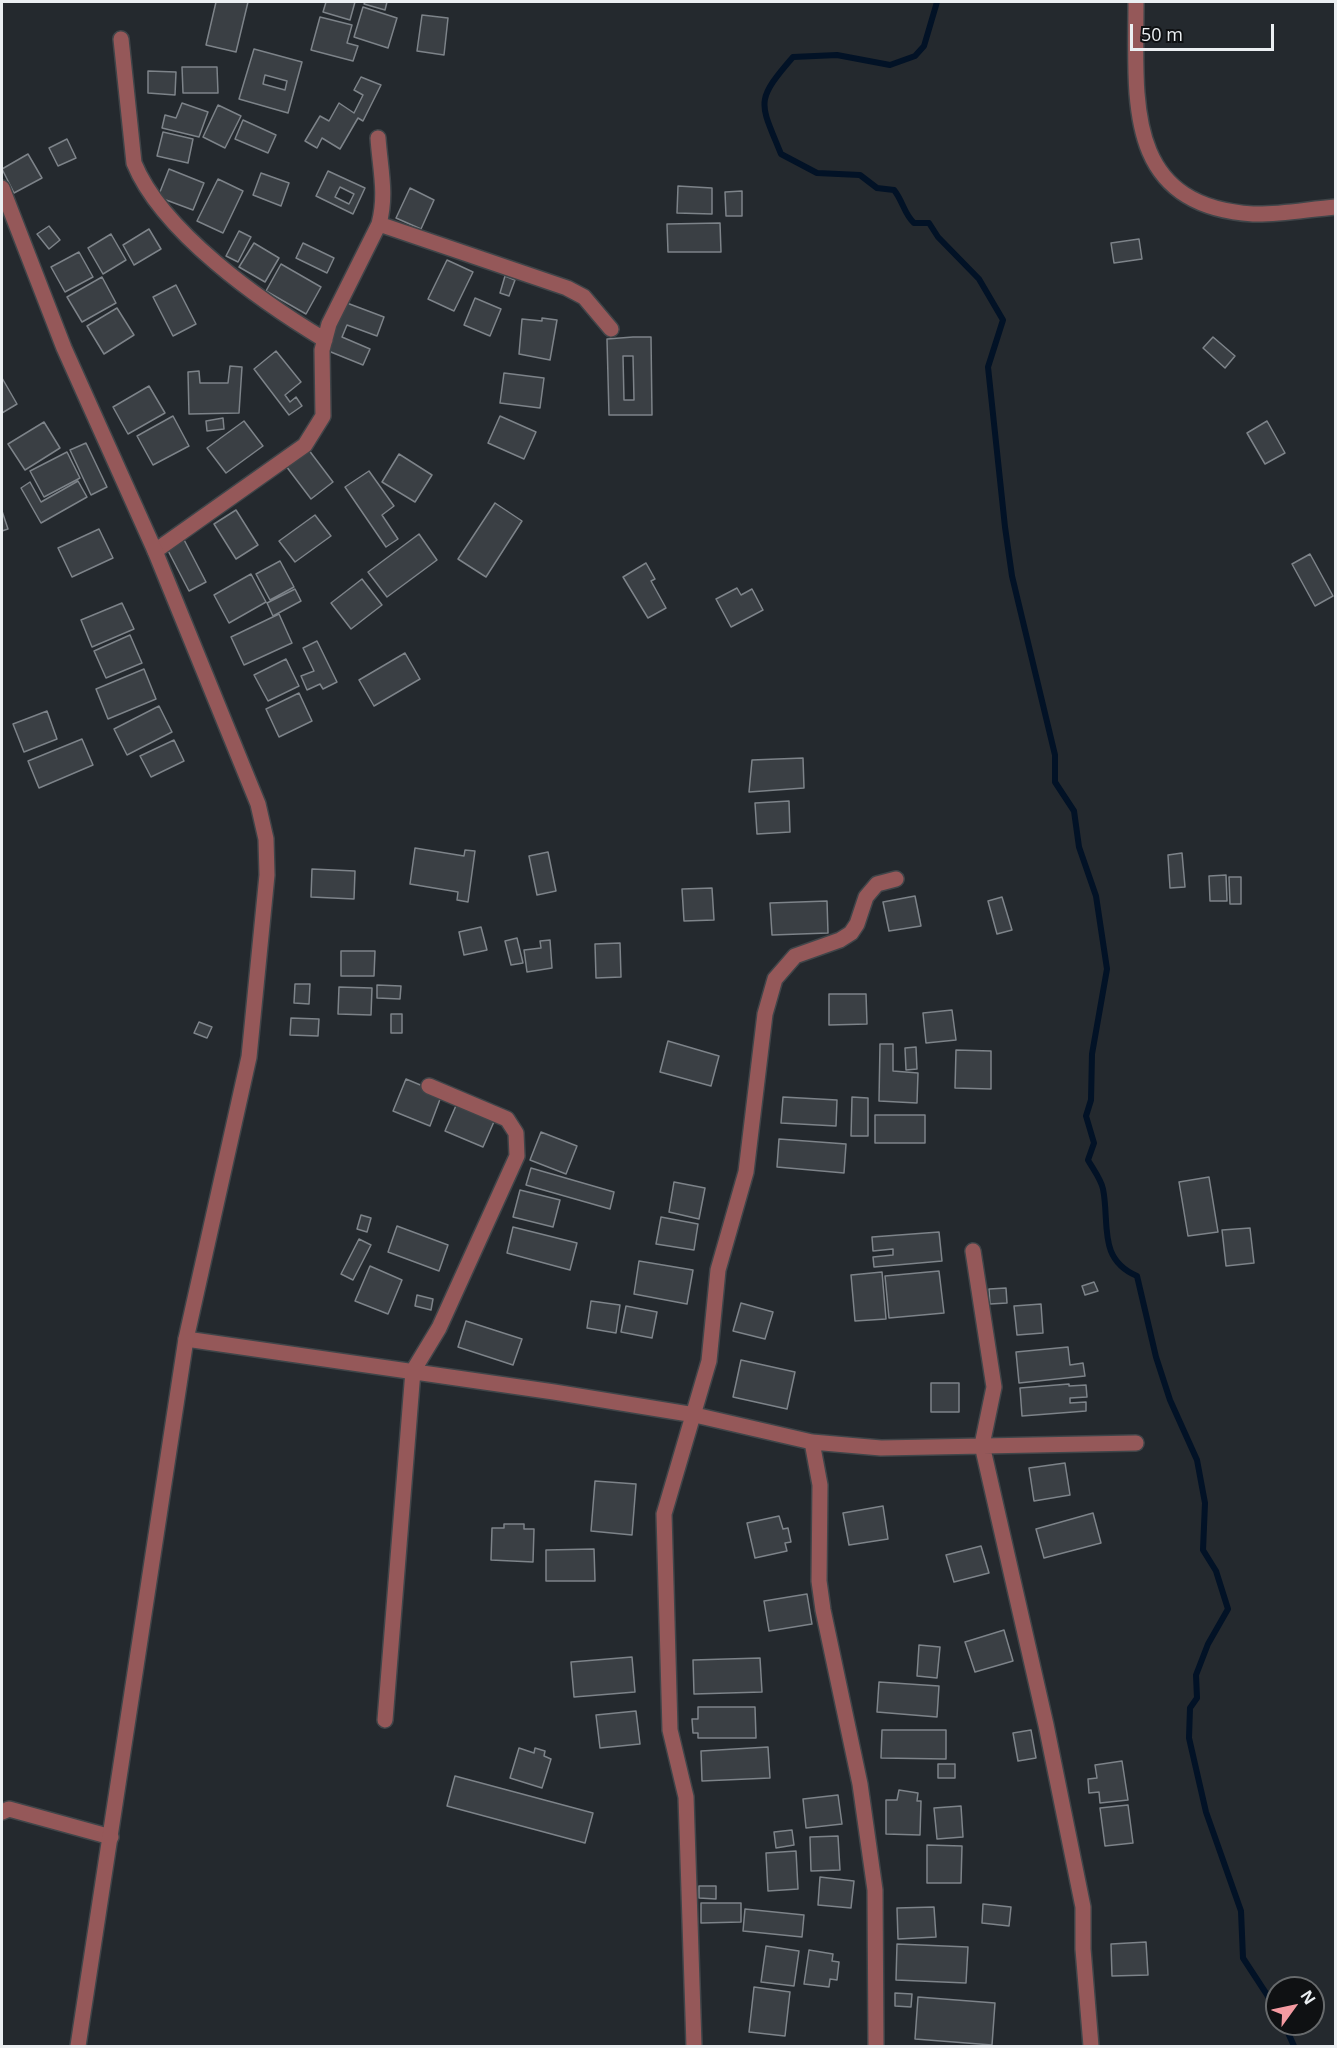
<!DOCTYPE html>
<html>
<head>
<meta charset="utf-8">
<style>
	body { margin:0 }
	#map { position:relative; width:1337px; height:2048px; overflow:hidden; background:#24292e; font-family:"Open Sans",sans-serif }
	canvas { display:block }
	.frame { position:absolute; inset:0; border:3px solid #ebeff2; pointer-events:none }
	.north { position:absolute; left:1265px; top:1976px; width:60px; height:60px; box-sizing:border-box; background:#0f1113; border:2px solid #676a6c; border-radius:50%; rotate:57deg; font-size:16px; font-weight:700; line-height:24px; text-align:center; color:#ebeff2 }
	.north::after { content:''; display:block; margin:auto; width:21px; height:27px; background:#f49aa1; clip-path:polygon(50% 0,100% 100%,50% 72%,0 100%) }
	.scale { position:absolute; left:1130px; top:24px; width:144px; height:27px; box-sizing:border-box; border:3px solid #ebeff2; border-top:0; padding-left:8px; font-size:18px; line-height:21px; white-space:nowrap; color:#ebeff2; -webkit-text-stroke:4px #0f1113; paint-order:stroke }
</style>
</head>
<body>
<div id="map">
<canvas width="1337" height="2048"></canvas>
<div class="frame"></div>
<div class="north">N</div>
<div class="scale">50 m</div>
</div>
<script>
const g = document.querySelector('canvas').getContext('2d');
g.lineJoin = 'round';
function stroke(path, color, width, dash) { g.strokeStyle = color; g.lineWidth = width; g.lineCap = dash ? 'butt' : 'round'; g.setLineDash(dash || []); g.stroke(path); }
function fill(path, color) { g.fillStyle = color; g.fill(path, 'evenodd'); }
const stream = new Path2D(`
	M 937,2 L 924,46 L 915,56 L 890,65 L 837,55 L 793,57 C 754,102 760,102 781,154 L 817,173 L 860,175 L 877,188 L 894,190 C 903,201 904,214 914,223 L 929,223 L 938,237 L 979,279 L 1003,320 L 988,367 L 1005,527 L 1012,576 L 1055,755 L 1055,782 L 1074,811 L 1079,847 L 1096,896 L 1107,969 L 1092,1054 L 1091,1100 L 1086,1116 L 1094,1143 L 1088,1160 C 1093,1169 1101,1179 1103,1189 C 1110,1223 1097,1259 1137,1276 L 1156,1357 L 1170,1400 L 1197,1460 L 1205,1503 L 1203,1550 L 1216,1571 L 1228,1609 L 1208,1644 L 1196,1675 L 1197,1698 L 1190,1708 L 1189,1738 L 1206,1812 L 1241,1911 L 1243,1958 L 1277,2010
	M 1284,2024 L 1294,2046`);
const building = new Path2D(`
	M 216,2 L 248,2 L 236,52 L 206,45 Z
	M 326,2 L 355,2 L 350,20 L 323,12 Z
	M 365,2 L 387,2 L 385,10 L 364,4 Z
	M 363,7 L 397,18 L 388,48 L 354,37 Z
	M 422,15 L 448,18 L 444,55 L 417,51 Z
	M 320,17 L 352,25 L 347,43 L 358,46 L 353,61 L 311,50 Z
	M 254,49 L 302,62 L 288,113 L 239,99 ZM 265,75 L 287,81 L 285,90 L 263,84 Z
	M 182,67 L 217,67 L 218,93 L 183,93 Z
	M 148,71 L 176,72 L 175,95 L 148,93 Z
	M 361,77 L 381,85 L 363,121 L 358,118 L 340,149 L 322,138 L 317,148 L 305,141 L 320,116 L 329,121 L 339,103 L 354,113 L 363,95 L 354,90 Z
	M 182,103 L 208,112 L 199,137 L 162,128 L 165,115 L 176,118 Z
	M 218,105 L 241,116 L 225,148 L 203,137 Z
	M 243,120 L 276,135 L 268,153 L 235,139 Z
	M 163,132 L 193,139 L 188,163 L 157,156 Z
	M 67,139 L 76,158 L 58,166 L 49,148 Z
	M 28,154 L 42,178 L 14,193 L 2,169 Z
	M 169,169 L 204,183 L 193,210 L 158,197 Z
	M 328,171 L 365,188 L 353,214 L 316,196 ZM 340,187 L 354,194 L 349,204 L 335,197 Z
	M 261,173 L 289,183 L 281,206 L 253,195 Z
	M 218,179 L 243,191 L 223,233 L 197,221 Z
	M 678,186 L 712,188 L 712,214 L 677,213 Z
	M 410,188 L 434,200 L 421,229 L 396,218 Z
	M 742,191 L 742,216 L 726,216 L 725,192 Z
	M 720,223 L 721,252 L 668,252 L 667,224 Z
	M 49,226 L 60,240 L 49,249 L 37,234 Z
	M 149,229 L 161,249 L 134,265 L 123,245 Z
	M 239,231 L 251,237 L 238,262 L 226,256 Z
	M 111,234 L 126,260 L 103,274 L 88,248 Z
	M 1139,239 L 1142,259 L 1114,263 L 1111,243 Z
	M 254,243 L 279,258 L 265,282 L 239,267 Z
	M 303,243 L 334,258 L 327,273 L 296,258 Z
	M 79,252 L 93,277 L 65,292 L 51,267 Z
	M 447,260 L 473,272 L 454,311 L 428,299 Z
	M 281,264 L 321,287 L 306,314 L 266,291 Z
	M 505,276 L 515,280 L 509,296 L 500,293 Z
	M 102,277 L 116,303 L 82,322 L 67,297 Z
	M 176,285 L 196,324 L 173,336 L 153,297 Z
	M 475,298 L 501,309 L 490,336 L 464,325 Z
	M 339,300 L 384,317 L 377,336 L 347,325 L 342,337 L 370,349 L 363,365 L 321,348 Z
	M 117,308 L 134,335 L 104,354 L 87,326 Z
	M 542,318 L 557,320 L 550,360 L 519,354 L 522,319 L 542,321 Z
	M 633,337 L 651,337 L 652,415 L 609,415 L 607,339 ZM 623,356 L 633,356 L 634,400 L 624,400 Z
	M 1213,337 L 1235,356 L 1225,368 L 1203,348 Z
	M 276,351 L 301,382 L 285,395 L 290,402 L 296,397 L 302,406 L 289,415 L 254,369 Z
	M 230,366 L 242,367 L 239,413 L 189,414 L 188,372 L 199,371 L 200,383 L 228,383 Z
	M 504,373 L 544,378 L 540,408 L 500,403 Z
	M 2,378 L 17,404 L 2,413 Z
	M 149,386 L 165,413 L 128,434 L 113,407 Z
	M 173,416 L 189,446 L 153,465 L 137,436 Z
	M 500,416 L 536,432 L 524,459 L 488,443 Z
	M 223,418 L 224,429 L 207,431 L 206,421 Z
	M 244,421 L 263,446 L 226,473 L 207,448 Z
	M 1267,421 L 1285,453 L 1265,464 L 1247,433 Z
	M 44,422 L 60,448 L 25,470 L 8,444 Z
	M 86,443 L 107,487 L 91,495 L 70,450 Z
	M 308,449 L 333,482 L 311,499 L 286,466 Z
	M 67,452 L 80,478 L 44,497 L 30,471 Z
	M 399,454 L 432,475 L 415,502 L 382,482 Z
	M 369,471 L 394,506 L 382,515 L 398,539 L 386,547 L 345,487 Z
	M 78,481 L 87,497 L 41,523 L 21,488 L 30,482 L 41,502 Z
	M 495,503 L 522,521 L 486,577 L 458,559 Z
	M 236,510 L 258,545 L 236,559 L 214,524 Z
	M 2,511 L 8,529 L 2,531 Z
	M 315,515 L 331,536 L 295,562 L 279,541 Z
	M 99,529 L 113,558 L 72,577 L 58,548 Z
	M 181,534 L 206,582 L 189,591 L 164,543 Z
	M 419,534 L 437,560 L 387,597 L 368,572 Z
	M 1310,554 L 1333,596 L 1315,606 L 1292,564 Z
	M 280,561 L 294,587 L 270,600 L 256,574 Z
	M 646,563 L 655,579 L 651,581 L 666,608 L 648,618 L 623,577 Z
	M 251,574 L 266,602 L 229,623 L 214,595 Z
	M 362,579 L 382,605 L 351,629 L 331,603 Z
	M 737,588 L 741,595 L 752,589 L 763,610 L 731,627 L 716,599 Z
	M 295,589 L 301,601 L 273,616 L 267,603 Z
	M 122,603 L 134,629 L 92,647 L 81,620 Z
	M 279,614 L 292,643 L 244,665 L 231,637 Z
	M 130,635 L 142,663 L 106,678 L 94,651 Z
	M 317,641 L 337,682 L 323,689 L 320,684 L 307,690 L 301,676 L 314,671 L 303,648 Z
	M 405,653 L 420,679 L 374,706 L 359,680 Z
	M 286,659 L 299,686 L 268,701 L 254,675 Z
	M 144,669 L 156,699 L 108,719 L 96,689 Z
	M 299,693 L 312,721 L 279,737 L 266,709 Z
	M 159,706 L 172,732 L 127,755 L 114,729 Z
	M 47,711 L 57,739 L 24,752 L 13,724 Z
	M 82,739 L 93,765 L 39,788 L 28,761 Z
	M 174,740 L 184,761 L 151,777 L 140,756 Z
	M 803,758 L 804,788 L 749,792 L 752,760 Z
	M 789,801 L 790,832 L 757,834 L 755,803 Z
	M 415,848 L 464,856 L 465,850 L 475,851 L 468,902 L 457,900 L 458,892 L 410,884 Z
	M 548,852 L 556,891 L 537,895 L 529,856 Z
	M 1182,853 L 1185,887 L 1170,888 L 1168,855 Z
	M 312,869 L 355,871 L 354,899 L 311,897 Z
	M 1226,875 L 1227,901 L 1210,901 L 1209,876 Z
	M 1229,877 L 1241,877 L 1241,904 L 1230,904 Z
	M 712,888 L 714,920 L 684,921 L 682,889 Z
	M 915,896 L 921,926 L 889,931 L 883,902 Z
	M 1002,897 L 1012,930 L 997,934 L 988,901 Z
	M 827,901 L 828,933 L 772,935 L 770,903 Z
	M 481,927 L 487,950 L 464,955 L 459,932 Z
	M 517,938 L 523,963 L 511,965 L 505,941 Z
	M 550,940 L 552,968 L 527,972 L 524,950 L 541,948 L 540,941 Z
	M 620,943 L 621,977 L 596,978 L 595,944 Z
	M 341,951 L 375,951 L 374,976 L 341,976 Z
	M 295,984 L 310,984 L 309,1004 L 294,1003 Z
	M 377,985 L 401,986 L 400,999 L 377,998 Z
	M 339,987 L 372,988 L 371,1015 L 338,1014 Z
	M 829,994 L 866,994 L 867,1024 L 829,1025 Z
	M 952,1010 L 956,1040 L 926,1043 L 923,1013 Z
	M 391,1014 L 402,1014 L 402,1033 L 391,1033 Z
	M 291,1018 L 319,1019 L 318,1036 L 290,1035 Z
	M 199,1022 L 212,1027 L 207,1038 L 194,1033 Z
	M 668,1041 L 719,1056 L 711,1086 L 660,1072 Z
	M 880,1044 L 893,1044 L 893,1071 L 918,1073 L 917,1103 L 879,1101 Z
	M 916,1047 L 917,1069 L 906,1070 L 905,1048 Z
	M 956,1050 L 991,1051 L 991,1089 L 955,1088 Z
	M 406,1079 L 442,1094 L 430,1126 L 393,1111 Z
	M 783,1097 L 837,1100 L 836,1126 L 781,1123 Z
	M 852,1097 L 868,1098 L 868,1136 L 851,1136 Z
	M 458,1101 L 496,1117 L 483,1147 L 445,1131 Z
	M 875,1115 L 925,1115 L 925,1143 L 875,1143 Z
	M 541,1132 L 577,1146 L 566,1174 L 530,1160 Z
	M 779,1139 L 846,1144 L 844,1173 L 777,1167 Z
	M 531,1168 L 614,1192 L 610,1209 L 526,1185 Z
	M 1209,1177 L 1218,1232 L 1188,1236 L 1179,1182 Z
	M 674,1182 L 705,1188 L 699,1219 L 669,1212 Z
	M 520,1190 L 560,1200 L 553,1227 L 513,1217 Z
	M 361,1215 L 371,1218 L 367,1232 L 357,1229 Z
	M 661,1217 L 698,1224 L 694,1250 L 656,1244 Z
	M 397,1226 L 448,1245 L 439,1271 L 388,1252 Z
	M 513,1227 L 577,1243 L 570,1270 L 507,1253 Z
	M 1250,1228 L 1254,1263 L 1226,1266 L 1222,1230 Z
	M 939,1232 L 942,1261 L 874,1267 L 873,1257 L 893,1255 L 893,1249 L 873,1251 L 872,1237 Z
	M 359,1239 L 371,1245 L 353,1280 L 341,1274 Z
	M 639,1261 L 693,1270 L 687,1304 L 634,1294 Z
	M 370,1266 L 402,1280 L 388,1314 L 355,1301 Z
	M 939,1271 L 944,1313 L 889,1318 L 885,1276 Z
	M 882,1272 L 886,1319 L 855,1321 L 851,1275 Z
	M 1094,1282 L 1098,1291 L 1085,1295 L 1082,1286 Z
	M 1006,1288 L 1007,1303 L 990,1304 L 989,1289 Z
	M 417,1295 L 433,1299 L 431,1310 L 415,1306 Z
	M 591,1301 L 620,1305 L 616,1333 L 587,1328 Z
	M 741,1303 L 773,1312 L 765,1339 L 733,1331 Z
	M 1041,1304 L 1043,1333 L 1017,1335 L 1014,1306 Z
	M 626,1306 L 657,1312 L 652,1338 L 621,1332 Z
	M 466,1321 L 522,1339 L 513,1365 L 458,1347 Z
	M 1068,1347 L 1070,1365 L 1083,1363 L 1085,1376 L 1019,1383 L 1016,1352 Z
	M 741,1360 L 795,1372 L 787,1409 L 733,1397 Z
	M 931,1383 L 959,1383 L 959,1412 L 931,1412 Z
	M 1069,1384 L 1069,1386 L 1086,1385 L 1087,1397 L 1070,1398 L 1070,1403 L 1086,1402 L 1086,1411 L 1022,1416 L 1020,1388 Z
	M 1065,1463 L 1070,1495 L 1034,1501 L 1029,1468 Z
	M 595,1481 L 636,1484 L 632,1535 L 591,1531 Z
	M 883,1506 L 888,1539 L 849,1545 L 843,1513 Z
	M 1093,1513 L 1101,1543 L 1044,1558 L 1036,1529 Z
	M 779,1516 L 783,1529 L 788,1528 L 791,1542 L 785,1543 L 787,1551 L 755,1558 L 747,1523 Z
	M 504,1524 L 524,1524 L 524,1529 L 534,1529 L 533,1562 L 491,1560 L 492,1528 L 504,1528 Z
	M 981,1546 L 989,1573 L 954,1582 L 946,1555 Z
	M 594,1549 L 595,1581 L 546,1581 L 546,1550 Z
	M 807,1594 L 812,1624 L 769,1631 L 764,1601 Z
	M 1004,1630 L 1013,1661 L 975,1672 L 965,1642 Z
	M 919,1645 L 940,1647 L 937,1678 L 917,1676 Z
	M 632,1657 L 635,1692 L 574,1697 L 571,1662 Z
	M 760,1658 L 762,1692 L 694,1694 L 693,1660 Z
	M 879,1682 L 939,1686 L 937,1717 L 877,1712 Z
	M 698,1707 L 755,1707 L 756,1738 L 698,1738 L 698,1733 L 693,1733 L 692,1719 L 698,1719 Z
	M 636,1711 L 640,1744 L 600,1748 L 596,1715 Z
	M 882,1730 L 946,1730 L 946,1759 L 881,1758 Z
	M 1031,1730 L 1036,1758 L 1018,1761 L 1013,1733 Z
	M 768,1747 L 770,1778 L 702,1781 L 701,1751 Z
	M 519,1748 L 534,1753 L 535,1748 L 545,1751 L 544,1756 L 551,1759 L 542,1788 L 510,1778 Z
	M 1122,1761 L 1128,1800 L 1100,1803 L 1099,1792 L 1089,1793 L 1088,1779 L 1097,1778 L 1095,1765 Z
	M 938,1764 L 955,1764 L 955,1778 L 938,1778 Z
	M 455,1776 L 593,1813 L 585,1843 L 447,1806 Z
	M 899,1790 L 918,1793 L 917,1801 L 921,1801 L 920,1835 L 886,1834 L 886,1800 L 897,1800 Z
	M 838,1795 L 842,1824 L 806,1828 L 803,1799 Z
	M 1128,1805 L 1133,1843 L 1105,1846 L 1100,1808 Z
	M 961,1806 L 963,1837 L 937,1839 L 934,1808 Z
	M 792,1830 L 794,1845 L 776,1848 L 774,1832 Z
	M 838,1836 L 840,1870 L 811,1871 L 810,1837 Z
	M 927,1845 L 962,1846 L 961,1883 L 927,1883 Z
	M 796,1851 L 798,1889 L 768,1891 L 766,1853 Z
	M 820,1877 L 854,1881 L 851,1908 L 818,1905 Z
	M 699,1886 L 716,1886 L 716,1899 L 699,1898 Z
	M 701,1903 L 741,1903 L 741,1922 L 701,1923 Z
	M 983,1904 L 1011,1907 L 1009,1926 L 982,1923 Z
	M 934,1907 L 936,1937 L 898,1939 L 897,1908 Z
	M 745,1909 L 804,1915 L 802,1937 L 743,1931 Z
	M 1146,1942 L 1148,1975 L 1112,1976 L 1111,1944 Z
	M 897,1944 L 968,1947 L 966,1983 L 896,1980 Z
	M 766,1946 L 799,1951 L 794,1986 L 761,1982 Z
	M 809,1950 L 833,1954 L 832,1961 L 839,1962 L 837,1980 L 830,1979 L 829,1987 L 804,1984 Z
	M 754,1987 L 790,1992 L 785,2036 L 749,2032 Z
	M 895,1993 L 912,1994 L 911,2007 L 895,2006 Z
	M 918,1997 L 995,2003 L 992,2045 L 915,2039 Z`);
const minor = new Path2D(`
	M 1136,2 C 1136,100 1123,206 1253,214 C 1280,215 1309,209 1336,207
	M 121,39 L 134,163 C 162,232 262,302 325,340
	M 379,224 L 567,288 L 584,297 L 611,329
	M 155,551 L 305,445 L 323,416 L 322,350 L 329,324 L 379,224 C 387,194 380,168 378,138
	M 973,1251 L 994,1387 L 982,1445 L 1046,1725 L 1083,1907 L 1083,1949 L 1091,2046
	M 186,1339 L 554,1392 L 695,1415 L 812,1442 L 881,1448 L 1136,1443
	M 812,1442 L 820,1485 L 819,1581 L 823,1610 L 860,1784 L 875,1890 L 876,2046
	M 385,1720 L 413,1371 L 439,1328 L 517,1156 L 516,1133 L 507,1119 L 429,1086
	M 2,1812 L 9,1809 L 111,1837
	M 694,2046 L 686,1797 L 670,1730 L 664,1514 L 709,1361 L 718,1270 L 746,1172 L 765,1014 L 775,979 L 795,956 L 840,940 L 851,933 L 857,924 L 866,897 L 877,884 L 896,879`);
const tertiary = new Path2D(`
	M 2,188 L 64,348 L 155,551 L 258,804 L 266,839 L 267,875 L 249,1057 L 186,1339 L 78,2046`);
stroke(stream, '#021226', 6);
fill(building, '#3a3f44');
stroke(building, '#7d8389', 1.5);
stroke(minor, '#404549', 18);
stroke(tertiary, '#404549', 18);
stroke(minor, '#955859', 15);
stroke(tertiary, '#955859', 15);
</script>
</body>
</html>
